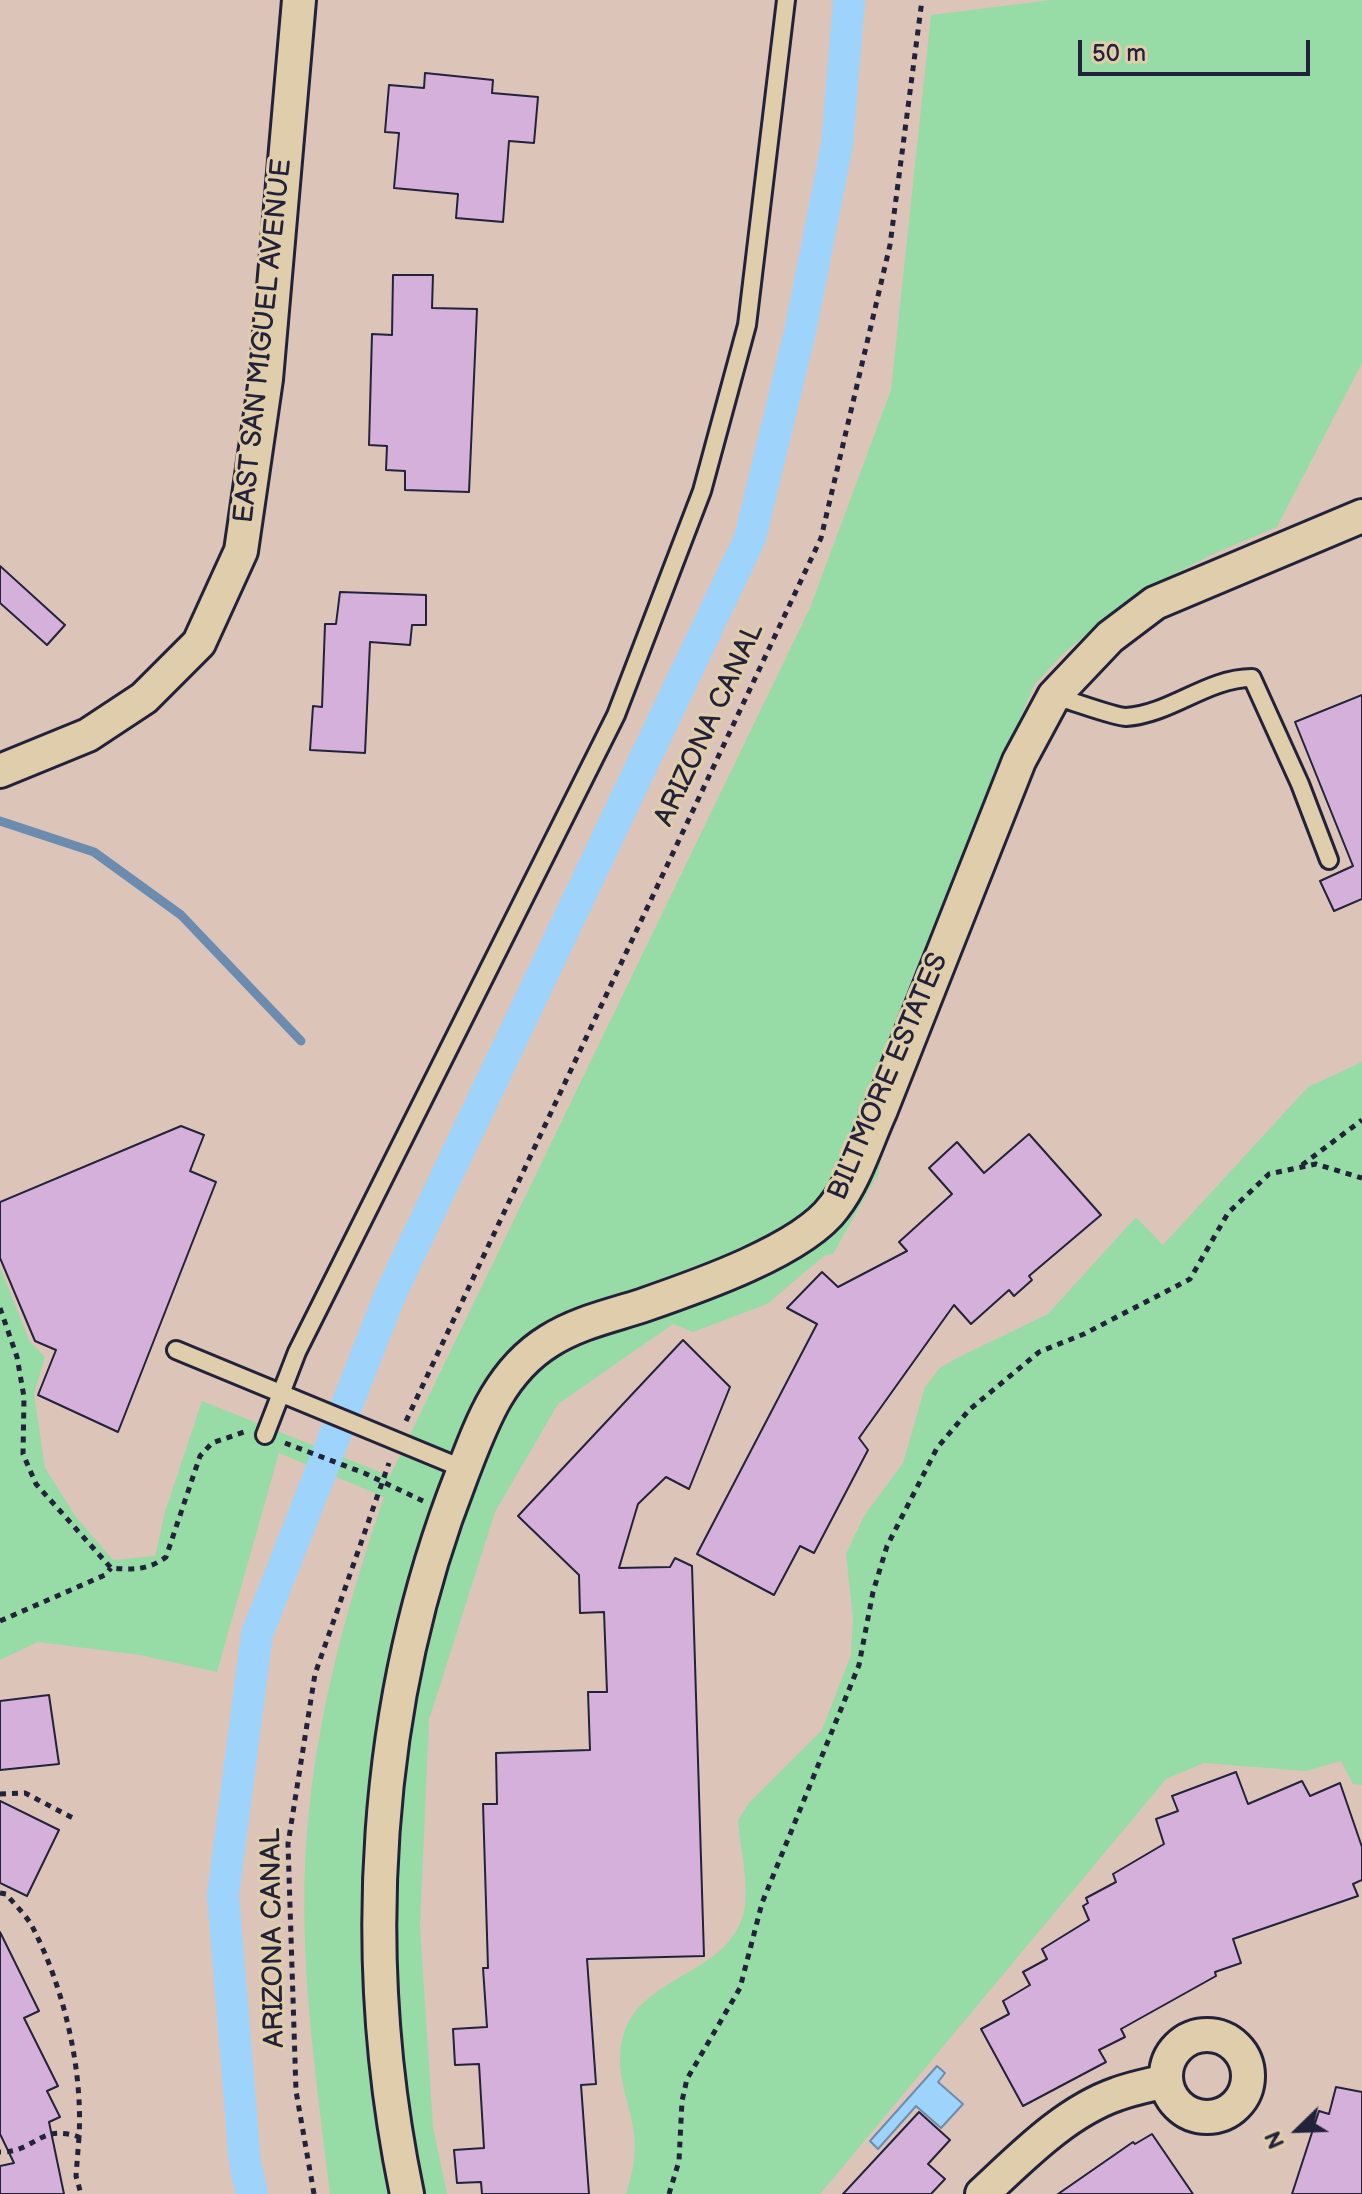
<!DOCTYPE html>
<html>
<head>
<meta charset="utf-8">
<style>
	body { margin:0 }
	#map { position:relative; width:1362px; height:2194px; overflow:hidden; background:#ddc4b9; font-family:"Balsamiq Sans",sans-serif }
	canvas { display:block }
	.north { position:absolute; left:1258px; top:2090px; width:80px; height:80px; -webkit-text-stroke:6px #e0cdab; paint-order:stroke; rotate:247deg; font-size:22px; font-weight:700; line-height:32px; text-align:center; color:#22223b }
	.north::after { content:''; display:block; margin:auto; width:28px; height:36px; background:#22223b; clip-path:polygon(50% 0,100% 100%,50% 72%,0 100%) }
	.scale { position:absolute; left:1078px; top:40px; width:232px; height:36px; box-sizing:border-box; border:4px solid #22223b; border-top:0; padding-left:10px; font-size:24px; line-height:28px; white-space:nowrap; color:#22223b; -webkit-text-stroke:6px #e0cdab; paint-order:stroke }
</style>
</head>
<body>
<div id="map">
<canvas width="1362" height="2194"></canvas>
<div class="north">N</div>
<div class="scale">50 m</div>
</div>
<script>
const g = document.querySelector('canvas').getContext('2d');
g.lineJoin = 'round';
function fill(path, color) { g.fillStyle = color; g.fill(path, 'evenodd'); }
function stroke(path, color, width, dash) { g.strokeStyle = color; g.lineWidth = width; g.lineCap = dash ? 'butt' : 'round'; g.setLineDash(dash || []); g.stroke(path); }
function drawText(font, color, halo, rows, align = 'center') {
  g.font = font + ' "Balsamiq Sans",sans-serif'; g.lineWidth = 6; g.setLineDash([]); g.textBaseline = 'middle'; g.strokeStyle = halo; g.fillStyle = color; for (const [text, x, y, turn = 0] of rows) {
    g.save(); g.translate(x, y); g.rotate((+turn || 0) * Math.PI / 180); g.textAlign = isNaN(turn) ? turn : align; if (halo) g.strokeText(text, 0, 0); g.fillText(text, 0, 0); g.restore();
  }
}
const green = new Path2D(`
	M 1051,0 L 1362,0 L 1362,363 L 1277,527 L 1215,553 L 1134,595 L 1064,653 L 1034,685 L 920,965 L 878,1174 L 833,1254 L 825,1255 L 767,1304 L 693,1332 L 673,1324 L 558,1404 L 495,1512 L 429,1720 L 420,1926 L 433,2127 L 447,2194 L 330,2194 C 315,2068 295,1938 309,1811 C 320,1703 349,1599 384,1497 L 279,1453 L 217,1672 L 140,1655 L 38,1642 L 0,1660 L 0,1267 L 30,1342 L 45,1357 L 34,1394 L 45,1468 L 76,1517 L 113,1560 L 155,1556 L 165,1512 L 202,1401 L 390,1476 L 810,608 L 891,390 L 931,15 Z
	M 1362,1062 L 1362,1785 L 1353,1784 L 1341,1761 L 1306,1771 L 1204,1763 L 1166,1779 L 820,2194 L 626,2194 C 632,2175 637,2155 634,2134 C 630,2100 612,2071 624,2033 C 643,1973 736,1974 745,1905 C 748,1877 740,1848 738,1820 L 749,1803 L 822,1730 L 851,1655 L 853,1618 L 846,1554 L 864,1516 L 903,1463 L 925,1387 L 940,1368 L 955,1359 L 1048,1314 L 1136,1217 L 1163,1245 L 1308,1087 Z`);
const water = new Path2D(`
	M 937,2066 L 945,2073 L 938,2082 L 963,2104 L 941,2128 L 916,2106 L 878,2149 L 870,2141 Z`);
const stream = new Path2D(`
	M 0,821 L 94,852 L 181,915 L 301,1041`);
const canal = new Path2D(`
	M 252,2194 L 245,2163 L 223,1895 L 257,1634 L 390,1295 L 750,538 L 801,327 L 837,145 L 849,0`);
const building = new Path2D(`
	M 425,73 L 493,80 L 492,93 L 538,97 L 534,143 L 509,141 L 503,222 L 456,218 L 458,194 L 394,188 L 399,133 L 385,132 L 389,85 L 424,88 Z
	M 393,275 L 433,275 L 432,308 L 477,309 L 469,492 L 405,490 L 405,471 L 386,470 L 387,446 L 369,445 L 372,334 L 392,335 Z
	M 0,566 L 65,625 L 47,645 L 0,603 Z
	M 340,592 L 426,595 L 426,625 L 412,625 L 410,645 L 370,642 L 365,753 L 310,750 L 313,706 L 322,707 L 325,624 L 336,624 Z
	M 1362,695 L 1362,899 L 1334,911 L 1320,881 L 1353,866 L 1295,722 Z
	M 181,1126 L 204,1135 L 190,1171 L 216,1182 L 118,1432 L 38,1395 L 56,1350 L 35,1341 L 0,1258 L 0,1202 Z
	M 1029,1134 L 1101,1215 L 1029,1276 L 1032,1280 L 1014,1296 L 1009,1290 L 971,1324 L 954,1305 L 859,1438 L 868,1450 L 814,1553 L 800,1546 L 774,1595 L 697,1554 L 817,1324 L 787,1308 L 822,1272 L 838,1287 L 907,1251 L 899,1242 L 952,1194 L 929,1168 L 957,1142 L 984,1173 Z
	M 683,1340 L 730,1387 L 689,1489 L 666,1477 L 638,1504 L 619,1568 L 670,1567 L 675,1558 L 692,1566 L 704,1956 L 587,1959 L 596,2084 L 581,2085 L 589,2194 L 482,2194 L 481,2182 L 457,2183 L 454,2150 L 484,2148 L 479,2064 L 455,2065 L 453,2029 L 487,2027 L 483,1968 L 488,1968 L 483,1804 L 497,1804 L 496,1753 L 590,1750 L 588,1692 L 607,1692 L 604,1612 L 580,1613 L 579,1575 L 518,1516 Z
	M 49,1695 L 59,1764 L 0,1770 L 0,1701 Z
	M 1236,1772 L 1248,1804 L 1302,1781 L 1310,1796 L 1340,1783 L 1362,1847 L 1362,1880 L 1353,1884 L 1358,1896 L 1233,1939 L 1241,1963 L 1215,1972 L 1216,1976 L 1121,2029 L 1125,2037 L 1099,2050 L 1106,2062 L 1023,2106 L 981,2029 L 1009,2014 L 1003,2001 L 1030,1985 L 1023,1972 L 1047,1959 L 1042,1949 L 1089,1920 L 1083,1906 L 1088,1903 L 1086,1898 L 1116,1882 L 1113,1874 L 1164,1844 L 1156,1819 L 1178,1811 L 1172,1796 Z
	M 0,1801 L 59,1830 L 27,1896 L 0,1883 Z
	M 0,1932 L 39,2011 L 24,2018 L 58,2086 L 47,2091 L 60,2117 L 49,2122 L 64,2194 L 0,2194 L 0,2166 L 14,2163 L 0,2134 Z
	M 1336,2087 L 1362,2092 L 1362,2194 L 1292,2194 L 1319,2111 L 1329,2114 Z
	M 919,2112 L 950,2140 L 928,2164 L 945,2179 L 931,2194 L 843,2194 Z
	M 1152,2134 L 1193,2194 L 1058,2194 L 1133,2142 L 1135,2144 Z`);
const path = new Path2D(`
	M 1302,1165 L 1362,1120
	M 0,1308 L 17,1357 L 24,1397 L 23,1454 L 36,1484 L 111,1568 C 132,1570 149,1570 166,1557 L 200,1456 L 212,1443 L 244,1432
	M 406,1421 L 821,538 L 890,245 L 922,0
	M 285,1443 L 364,1473 L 423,1501
	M 0,1621 L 105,1575 L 111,1568
	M 0,1794 L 25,1793 L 73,1818
	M 0,1893 L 6,1894 C 15,1905 27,1916 33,1928 C 64,1988 83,2070 79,2137 C 40,2123 34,2153 0,2152
	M 79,2137 L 76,2176 L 81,2194
	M 314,2194 L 296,2091 L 288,1844 L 315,1674 L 389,1463
	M 669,2194 L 679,2161 L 682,2101 L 687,2079 L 740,1988 L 762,1903 L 859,1665 L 873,1592 L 887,1546 L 937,1448 L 969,1410 L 1039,1352 L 1084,1334 L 1190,1279 L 1228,1213 L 1269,1174 L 1316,1164 L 1362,1178`);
const lane = new Path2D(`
	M 1054,696 C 1070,700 1114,717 1126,717 C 1171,714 1207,678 1252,678 L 1300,784 L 1329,860
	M 176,1350 L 464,1469
	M 265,1435 L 297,1352 L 616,715 L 702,491 L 747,325 L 786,0`);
const street = new Path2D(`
	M 0,771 L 88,735 L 144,698 L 199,643 L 241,551 L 266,379 L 299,0
	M1166 2076a41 41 0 1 1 82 0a41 41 0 1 1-82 0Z
	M 407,2194 C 358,1959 373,1701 461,1477 C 481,1425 499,1372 549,1341 C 577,1323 610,1316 641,1306 C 693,1288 802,1251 834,1207 C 855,1180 866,1143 880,1112 L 1019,761 L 1054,696 L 1110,637 L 1155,603 L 1362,516
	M 982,2194 C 1022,2157 1065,2112 1117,2094 C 1133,2088 1150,2085 1166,2081`);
const streetNames = [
	["EAST SAN MIGUEL AVENUE",264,341,-84],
	["ARIZONA CANAL",710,725,-65],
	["BILTMORE ESTATES",889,1077,-67],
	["ARIZONA CANAL",274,1938,-91]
];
fill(green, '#97dba7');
fill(water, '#9ed3fc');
stroke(water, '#6c8caf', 2);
stroke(stream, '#6c8caf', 9);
stroke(canal, '#9ed3fc', 32);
fill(building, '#d5b0da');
stroke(building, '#22223b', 2);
stroke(lane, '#22223b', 22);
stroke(street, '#22223b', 38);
stroke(path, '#22223b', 5, [6, 6]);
stroke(lane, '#e0cdab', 16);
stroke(street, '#e0cdab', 32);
drawText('28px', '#22223b', '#e0cdab', streetNames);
</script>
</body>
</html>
